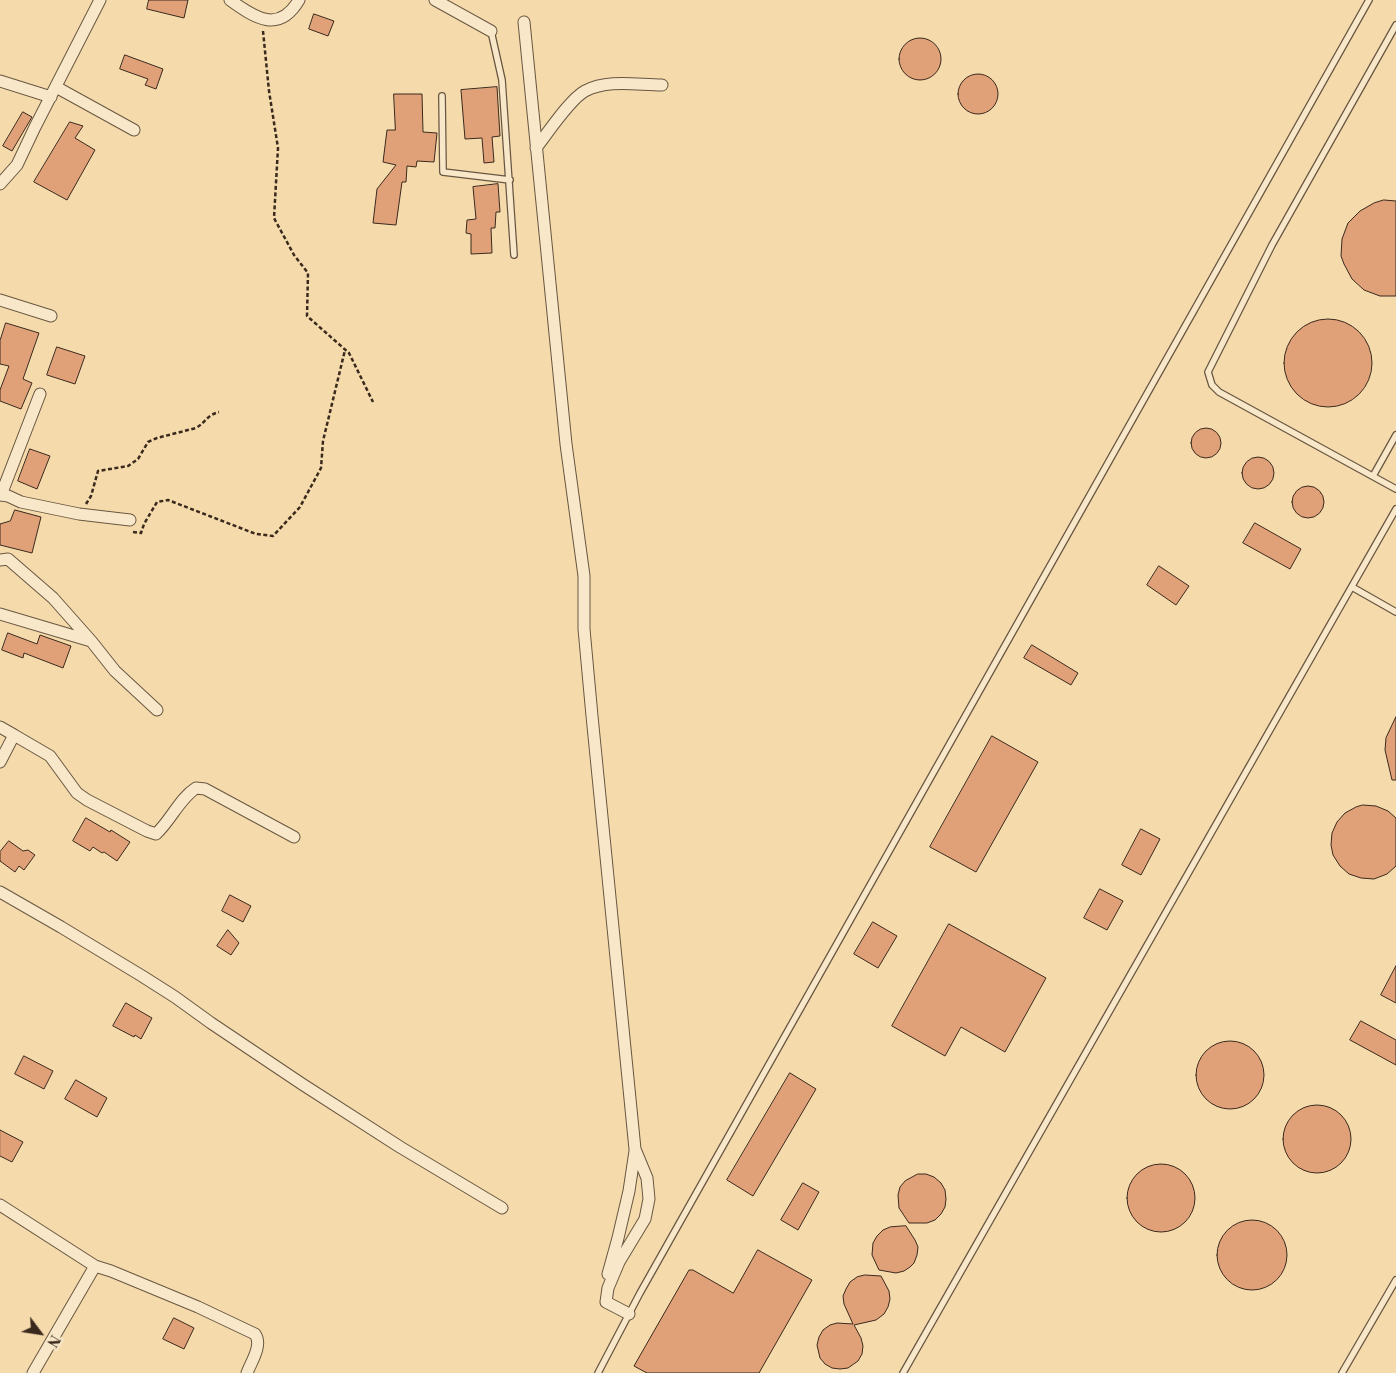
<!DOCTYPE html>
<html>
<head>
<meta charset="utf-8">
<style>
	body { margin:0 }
	#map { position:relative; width:1396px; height:1373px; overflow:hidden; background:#f5dbac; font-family:"Libre Bodoni",serif }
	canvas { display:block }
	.north { position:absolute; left:15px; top:1308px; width:50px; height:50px; -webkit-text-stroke:4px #f8e8c9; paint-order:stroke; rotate:121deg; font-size:14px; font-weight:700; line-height:20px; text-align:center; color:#3a291d }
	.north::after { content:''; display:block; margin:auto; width:18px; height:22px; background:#3a291d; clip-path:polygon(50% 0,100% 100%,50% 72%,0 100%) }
</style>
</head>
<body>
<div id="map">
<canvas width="1396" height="1373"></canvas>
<div class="north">N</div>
</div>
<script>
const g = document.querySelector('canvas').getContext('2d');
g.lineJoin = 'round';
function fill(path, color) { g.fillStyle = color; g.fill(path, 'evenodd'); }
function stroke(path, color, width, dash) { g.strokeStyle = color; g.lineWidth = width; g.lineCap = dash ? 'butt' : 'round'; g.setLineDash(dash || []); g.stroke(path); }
const building = new Path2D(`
	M 149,0 L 188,0 L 184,18 L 147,9 Z
	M 314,14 L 334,21 L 328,36 L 309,29 Z
	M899 59a21 21 0 1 1 42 0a21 21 0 1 1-42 0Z
	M 125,55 L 163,69 L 156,89 L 145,85 L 148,79 L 120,69 Z
	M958 94a20 20 0 1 1 40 0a20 20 0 1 1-40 0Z
	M 497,87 L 500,136 L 492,137 L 494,162 L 484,163 L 482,138 L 465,139 L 461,90 Z
	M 394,94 L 422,94 L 423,132 L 437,133 L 434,162 L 417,161 L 416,167 L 407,166 L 406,182 L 402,182 L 396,225 L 373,223 L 377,189 L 396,165 L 383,162 L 387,130 L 395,130 Z
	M 23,112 L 32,117 L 12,151 L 3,146 Z
	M 70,122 L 83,126 L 75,138 L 95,150 L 67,200 L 34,182 Z
	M 498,184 L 500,212 L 496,212 L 495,228 L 491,228 L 492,253 L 471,254 L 471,234 L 466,233 L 467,220 L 476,219 L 473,187 Z
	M 1384,200 L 1396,201 L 1396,296 L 1380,296 L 1364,290 L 1352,279 L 1344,264 L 1341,256 L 1342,239 L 1348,223 L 1360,211 L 1374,203 Z
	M1284 363a44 44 0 1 1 88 0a44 44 0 1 1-88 0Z
	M 6,323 L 39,333 L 23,379 L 32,383 L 21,409 L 0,401 L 0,390 L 9,366 L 0,364 L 0,341 Z
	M 57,347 L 85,356 L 75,384 L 47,375 Z
	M1191 443a15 15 0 1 1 30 0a15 15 0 1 1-30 0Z
	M 30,449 L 50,456 L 37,489 L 18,481 Z
	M1242 473a16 16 0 1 1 32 0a16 16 0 1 1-32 0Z
	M1292 502a16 16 0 1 1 32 0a16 16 0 1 1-32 0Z
	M 15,510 L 41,517 L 32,553 L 0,545 L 0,524 L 10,521 Z
	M 1255,523 L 1301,549 L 1290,569 L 1243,543 Z
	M 1159,566 L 1189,586 L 1176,605 L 1147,585 Z
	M 8,633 L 37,644 L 40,635 L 71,646 L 63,668 L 24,653 L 23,658 L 2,650 Z
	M 1032,645 L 1078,673 L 1071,685 L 1024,658 Z
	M 1396,717 L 1396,780 L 1392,780 L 1385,750 L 1386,738 Z
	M 992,736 L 1038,762 L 976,872 L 930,847 Z
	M 1363,805 L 1376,806 L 1388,811 L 1396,818 L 1396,866 L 1387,874 L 1374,879 L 1361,878 L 1349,874 L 1340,866 L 1333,855 L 1331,845 L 1332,833 L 1337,822 L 1345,813 L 1356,807 Z
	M 86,818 L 110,832 L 111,830 L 130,842 L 117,861 L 104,852 L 102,853 L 93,847 L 90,851 L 73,841 Z
	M 1141,829 L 1160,839 L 1141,875 L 1122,865 Z
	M 9,841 L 23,851 L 28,850 L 35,855 L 24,870 L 19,866 L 15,872 L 0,861 L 0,852 Z
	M 1100,889 L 1123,901 L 1107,930 L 1084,918 Z
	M 230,895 L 251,906 L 243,922 L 222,911 Z
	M 873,922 L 897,936 L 878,968 L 854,954 Z
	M 949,924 L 1046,978 L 1005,1052 L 961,1027 L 945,1056 L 892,1026 Z
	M 228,930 L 239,943 L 231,955 L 217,946 Z
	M 1396,966 L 1396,1003 L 1381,995 Z
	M 126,1003 L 152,1018 L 141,1039 L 135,1035 L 134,1037 L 113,1026 Z
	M 1361,1021 L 1396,1040 L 1396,1065 L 1350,1040 Z
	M1196 1075a34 34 0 1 1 68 0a34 34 0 1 1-68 0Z
	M 24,1056 L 53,1071 L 44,1089 L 15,1074 Z
	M 790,1073 L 816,1089 L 753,1196 L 727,1180 Z
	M 76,1080 L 107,1098 L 97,1117 L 65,1099 Z
	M1283 1139a34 34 0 1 1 68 0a34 34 0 1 1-68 0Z
	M 0,1130 L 23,1142 L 12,1162 L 0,1156 Z
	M1127 1198a34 34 0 1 1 68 0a34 34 0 1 1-68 0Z
	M 918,1174 L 926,1174 L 934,1177 L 941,1183 L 945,1190 L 946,1199 L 945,1207 L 941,1214 L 935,1220 L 927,1223 L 909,1223 L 899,1208 L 898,1195 L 900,1187 L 905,1181 Z
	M 803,1183 L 819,1192 L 798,1230 L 781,1220 Z
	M1217 1255a35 35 0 1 1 70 0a35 35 0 1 1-70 0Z
	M 906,1226 L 915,1240 L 918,1247 L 917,1255 L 914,1263 L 910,1267 L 904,1271 L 896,1273 L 879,1270 L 872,1255 L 873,1243 L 877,1236 L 883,1230 L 890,1227 Z
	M 758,1250 L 812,1280 L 759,1373 L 647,1373 L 634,1366 L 689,1270 L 693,1270 L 733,1293 Z
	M 865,1275 L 881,1276 L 889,1291 L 890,1299 L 888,1307 L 884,1314 L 876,1320 L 854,1325 L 861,1338 L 863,1346 L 862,1354 L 858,1361 L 848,1368 L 840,1369 L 832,1368 L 825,1364 L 820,1358 L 817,1345 L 819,1337 L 823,1330 L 830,1325 L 837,1323 L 853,1324 L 844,1304 L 843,1296 L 846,1289 L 850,1282 L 857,1277 Z
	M 174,1318 L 194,1328 L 184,1349 L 163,1339 Z`);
const path = new Path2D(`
	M 263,31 L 269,91 L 278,148 L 274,218 L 294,255 L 308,273 L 307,316 L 349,353 L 373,402
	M 86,504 L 91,496 L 98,471 L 128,466 L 138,459 L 148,442 L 157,438 L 196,428 C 206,422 207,415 219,412
	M 133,532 L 141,533 L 144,524 L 157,502 L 168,500 L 256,534 L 273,536 L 300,507 L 321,468 L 323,441 L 345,350`);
const service = new Path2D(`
	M 1396,25 L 1272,245 L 1208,372 L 1212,385 L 1219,392 L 1396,489
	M 491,31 L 502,80 L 514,255
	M 442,96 L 443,172 L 510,180
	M 1373,476 L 1396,435
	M 1352,587 L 1396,612
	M 598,1373 L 640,1293 L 1369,0
	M 903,1373 L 1396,509
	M 1342,1373 L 1396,1280`);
const minor = new Path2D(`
	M 230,0 C 255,18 279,34 299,0
	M 435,0 L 491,31
	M 524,22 L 566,444 L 584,576 L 584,629 L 592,716 L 635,1149 L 647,1178 L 649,1199 L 645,1219 L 619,1262 L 608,1288 L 606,1302 L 629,1314
	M 0,81 L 51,97
	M 56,87 L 134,130
	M 536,148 C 547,134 570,99 585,91 C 608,79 637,85 662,85
	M 0,184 L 17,165 L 35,127 L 100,0
	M 0,300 L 51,316
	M 0,495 L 8,496 L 21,502 L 79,514 L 130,520
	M 1,495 L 40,394
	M 0,560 L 8,559 L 53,598 L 92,642 L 115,671 L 157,710
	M 0,614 L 91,641
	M 0,727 L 14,735 L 0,762
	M 14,735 L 50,756 L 77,793 L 87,800 L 147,831 L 156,834 C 171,820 180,798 196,788 L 205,789 L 294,837
	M 0,892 L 61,927 L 142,976 L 175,997 L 211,1023 L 302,1084 L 400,1147 L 502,1208
	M 0,1205 L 95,1266 L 111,1271 L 198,1307 L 255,1334 C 263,1345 251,1362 247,1373
	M 608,1274 L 618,1238 L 629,1191 L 635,1151
	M 33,1373 L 95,1266`);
fill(building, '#e0a179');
stroke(building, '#3a291d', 1);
stroke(service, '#695641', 8);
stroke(minor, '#695641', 13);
stroke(path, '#3a291d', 2.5, [4, 2.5]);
stroke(service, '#f8e8c9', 5.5);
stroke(minor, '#f8e8c9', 11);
</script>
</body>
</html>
